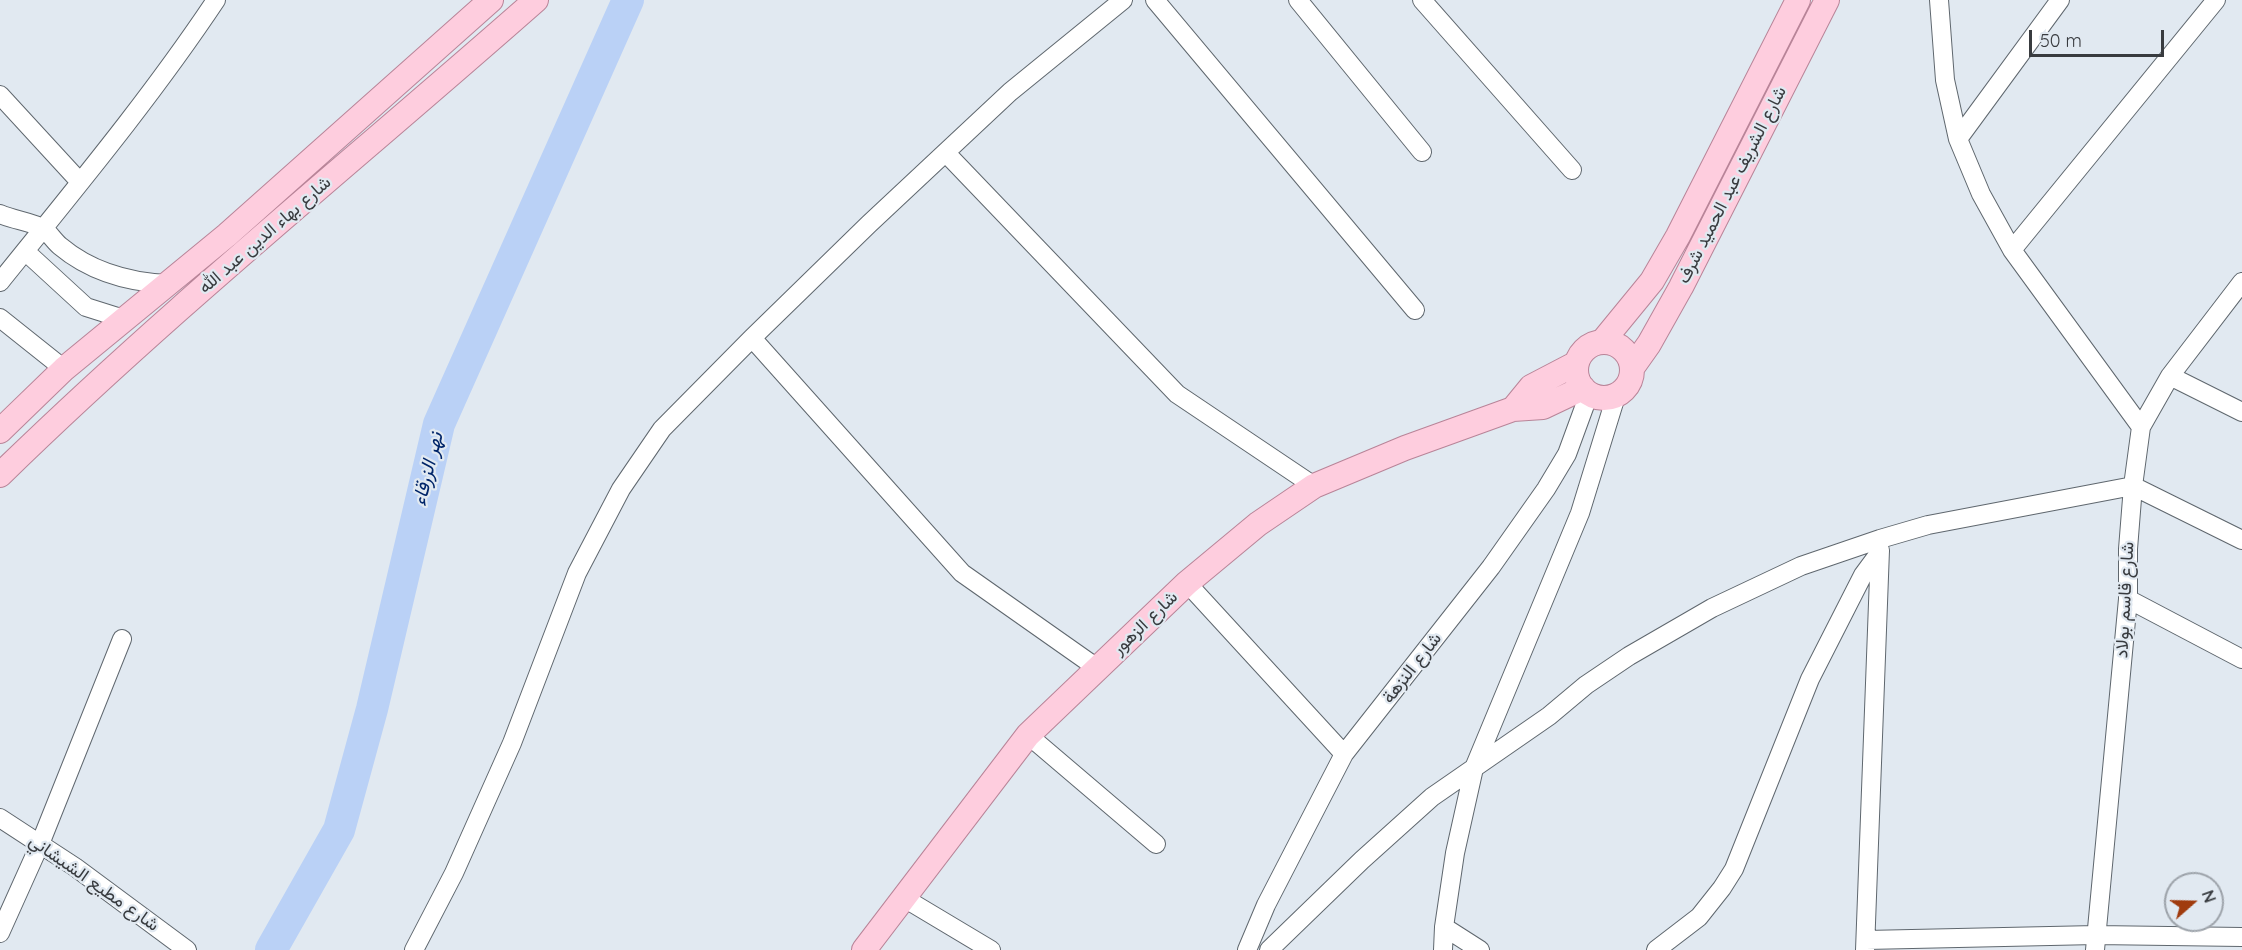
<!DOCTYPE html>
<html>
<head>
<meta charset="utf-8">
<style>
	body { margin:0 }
	#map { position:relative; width:2242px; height:950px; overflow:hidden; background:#e1e9f1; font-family:Quicksand,sans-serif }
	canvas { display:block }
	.north { position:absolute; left:2164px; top:872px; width:60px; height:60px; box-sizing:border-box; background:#e1e9f1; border:2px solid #9da3aa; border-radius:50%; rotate:70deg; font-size:16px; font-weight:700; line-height:24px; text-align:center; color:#383b3f }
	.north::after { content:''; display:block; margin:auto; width:21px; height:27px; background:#a03b0e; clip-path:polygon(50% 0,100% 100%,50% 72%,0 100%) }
	.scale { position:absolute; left:2029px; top:30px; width:135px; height:27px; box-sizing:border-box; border:3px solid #383b3f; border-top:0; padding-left:8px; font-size:18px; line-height:21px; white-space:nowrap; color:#383b3f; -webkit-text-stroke:4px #e1e9f1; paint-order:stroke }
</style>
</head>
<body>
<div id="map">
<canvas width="2242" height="950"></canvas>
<div class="north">N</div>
<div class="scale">50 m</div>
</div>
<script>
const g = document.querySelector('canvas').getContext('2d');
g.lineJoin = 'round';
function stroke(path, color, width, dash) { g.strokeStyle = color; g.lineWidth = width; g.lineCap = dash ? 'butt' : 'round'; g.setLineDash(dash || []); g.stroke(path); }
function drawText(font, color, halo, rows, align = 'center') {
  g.font = font + ' Quicksand,Vazirmatn,sans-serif'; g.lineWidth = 4.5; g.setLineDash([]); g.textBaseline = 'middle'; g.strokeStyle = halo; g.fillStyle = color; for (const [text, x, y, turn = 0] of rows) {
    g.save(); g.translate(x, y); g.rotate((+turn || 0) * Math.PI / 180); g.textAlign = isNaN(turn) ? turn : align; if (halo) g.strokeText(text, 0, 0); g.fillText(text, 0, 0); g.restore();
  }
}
const river = new Path2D(`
	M 271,950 L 339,830 L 372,709 L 439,424 L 628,0`);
const minor = new Path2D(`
	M 1155,0 L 1415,310
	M 1298,0 L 1422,152
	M 1422,0 L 1572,170
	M 1939,0 L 1945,80 L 1958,139 L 1981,194 L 2012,250 L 2141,427
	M 0,95 L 80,182
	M 1958,139 L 2060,0
	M 946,153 L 1177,394 L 1314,486
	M 0,214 C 13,220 33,222 44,229 C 50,234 54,241 60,246 C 91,272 127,282 167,284
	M 2012,250 L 2216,0
	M 25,251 L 86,307 L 124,319
	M 0,282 C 74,190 150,99 216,0
	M 0,318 L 64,369
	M 752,338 L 962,573 L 1097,668
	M 2170,376 L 2242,412
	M 1187,583 L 1344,754
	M 2128,599 L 2242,659
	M 1028,735 L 1156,844
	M 0,818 L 75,867 L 187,950
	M 904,898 L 991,950
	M 1444,927 L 1480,950
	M 0,933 L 40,844 L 122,639
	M 1866,940 L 2096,935 L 2242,937
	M 414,950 L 454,873 L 512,743 L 577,573 L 621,489 L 662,429 L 752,338 L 869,224 L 1010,92 L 1123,0
	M 1247,950 L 1266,905 L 1344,754 L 1491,567 L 1546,489 L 1567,454 L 1589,394
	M 1269,950 L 1362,860 L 1432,797 L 1549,716 L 1586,685 L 1629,656 L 1712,608 L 1801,566 L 1880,539 L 1928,525 L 2133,486 L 2242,540
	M 1443,950 L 1444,927 L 1455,853 L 1474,768 L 1580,513 L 1616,396
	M 1656,950 L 1699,917 L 1722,888 L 1734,869 L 1810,679 L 1863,575 L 1880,552
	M 1865,950 L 1880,550
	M 2095,950 L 2128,599 L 2128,549 L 2133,486 L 2141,427 L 2170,376 L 2242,282`);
const major = new Path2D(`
	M 1602,342 L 1652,281 L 1678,236 L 1798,0
	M1576 370a28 28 0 1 1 56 0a28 28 0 1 1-56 0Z
	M 1632,368 L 1649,344 L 1681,287 L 1827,0
	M 1513,409 L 1531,387 L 1577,363
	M 0,431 L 64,369 L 227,235 L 491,0
	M 0,475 C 171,308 357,158 536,0
	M 864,950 L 1028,735 L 1187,583 L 1258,524 L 1314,486 L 1405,448 L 1513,409 L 1543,407 L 1583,388`);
const streetNames = [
	["شارع الشريف عبد الحميد شرف",1732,185,-63],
	["شارع بهاء الدين عبد الله",265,235,-41],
	["شارع قاسم بولاد",2125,600,-87],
	["شارع الزهور",1145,623,-44],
	["شارع النزهة",1412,668,-52],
	["شارع مطيع الشيشاني",94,883,35]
];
const waterNames = [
	["نهر الزرقاء",428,469,-76]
];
stroke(river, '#bad1f6', 32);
stroke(minor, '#5f676e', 20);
stroke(major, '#b88498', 26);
stroke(minor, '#fff', 18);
stroke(major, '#fecdde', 24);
drawText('18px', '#383b3f', '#e1e9f1', streetNames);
drawText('italic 20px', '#002569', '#e1e9f1', waterNames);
</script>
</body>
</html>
